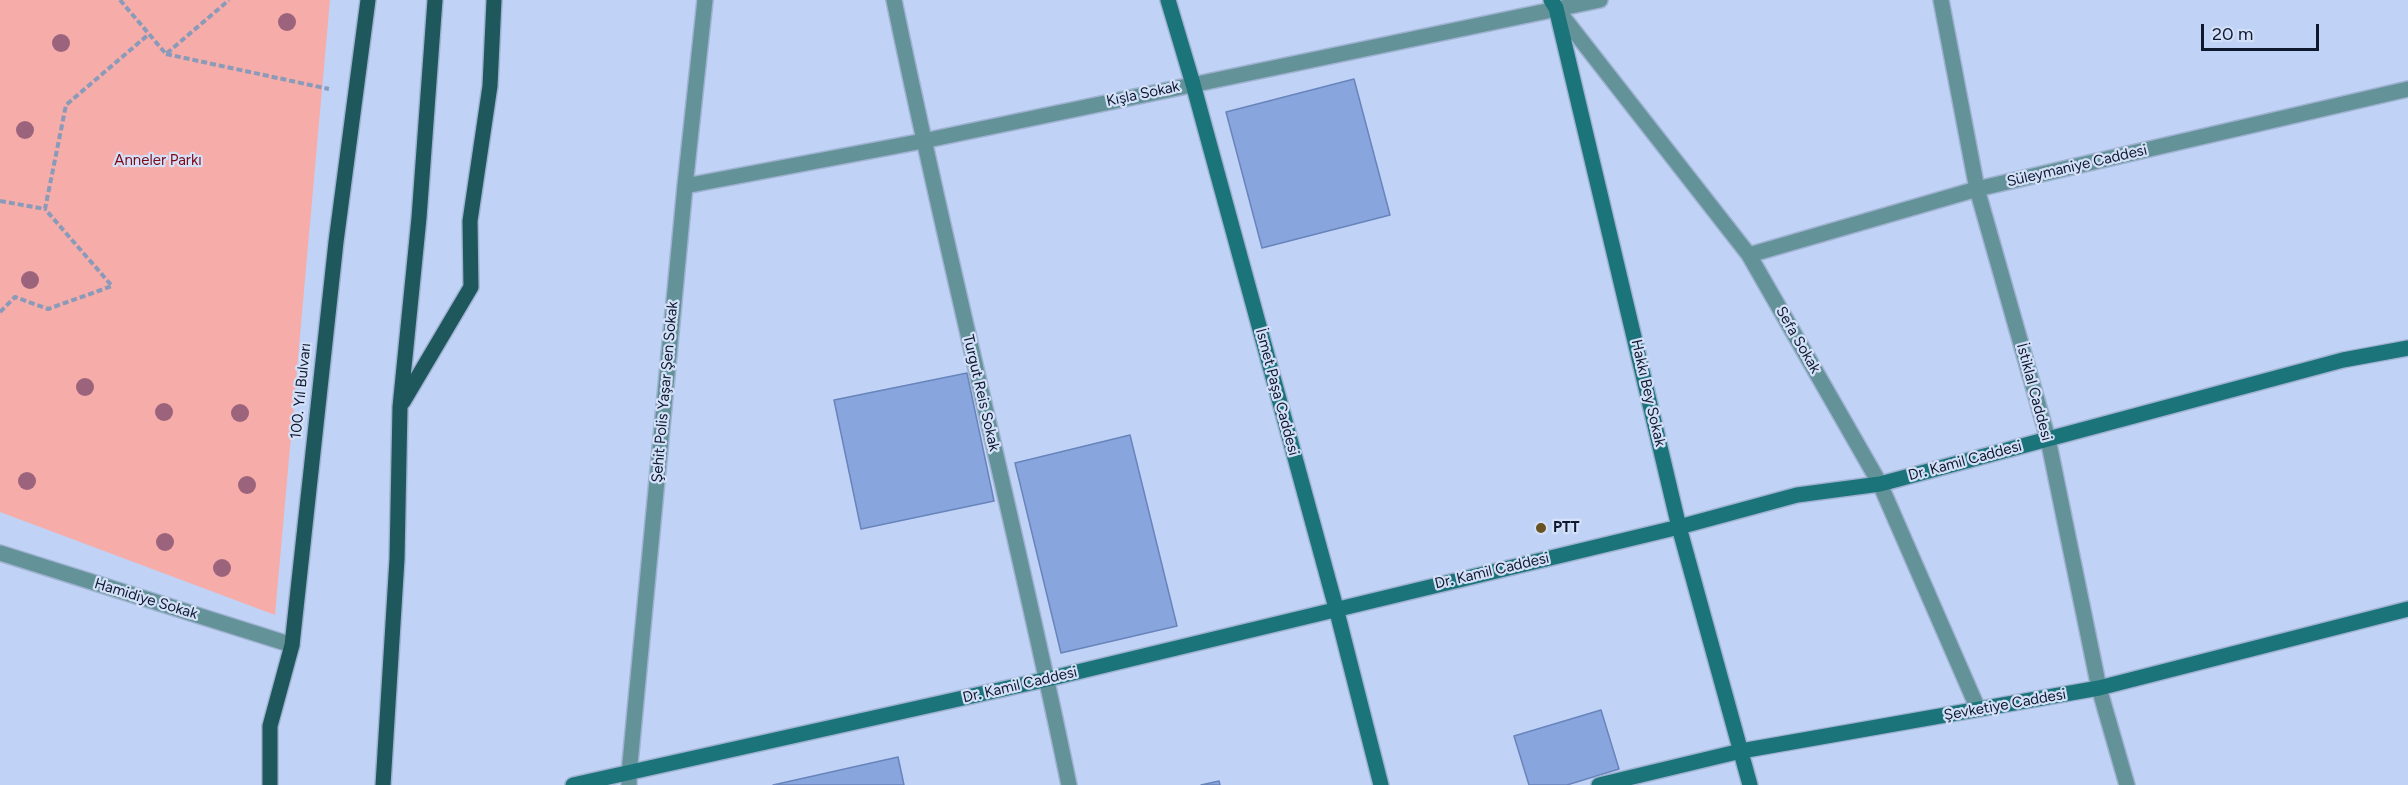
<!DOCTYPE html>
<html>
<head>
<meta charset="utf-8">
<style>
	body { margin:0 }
	#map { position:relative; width:2408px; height:785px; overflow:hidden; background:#c0d3f6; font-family:Figtree,sans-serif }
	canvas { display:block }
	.scale { position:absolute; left:2201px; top:24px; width:118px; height:27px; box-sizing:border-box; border:3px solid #0e192e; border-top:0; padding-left:8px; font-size:18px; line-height:21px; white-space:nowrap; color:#0e192e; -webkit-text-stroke:4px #d3e0f8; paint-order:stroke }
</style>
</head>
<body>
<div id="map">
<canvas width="2408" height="785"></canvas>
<div class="scale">20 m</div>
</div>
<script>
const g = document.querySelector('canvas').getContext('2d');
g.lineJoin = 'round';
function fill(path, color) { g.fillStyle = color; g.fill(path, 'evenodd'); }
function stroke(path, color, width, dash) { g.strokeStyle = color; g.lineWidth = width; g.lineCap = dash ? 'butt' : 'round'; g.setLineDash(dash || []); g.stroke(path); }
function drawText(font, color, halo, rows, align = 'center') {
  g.font = font + ' Figtree,sans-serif'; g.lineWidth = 4.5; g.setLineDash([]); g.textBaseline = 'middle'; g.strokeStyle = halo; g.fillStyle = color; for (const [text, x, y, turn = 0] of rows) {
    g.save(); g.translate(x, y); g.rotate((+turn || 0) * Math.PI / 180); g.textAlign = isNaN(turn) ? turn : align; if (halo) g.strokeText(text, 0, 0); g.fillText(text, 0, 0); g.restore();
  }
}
const green = new Path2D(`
	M 0,0 L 330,0 L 275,615 L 0,512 Z`);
const building = new Path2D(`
	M 1354,79 L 1390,215 L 1262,248 L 1226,112 Z
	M 967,373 L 994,501 L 861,529 L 834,400 Z
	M 1130,435 L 1177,626 L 1061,653 L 1015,463 Z
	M 1601,710 L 1619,769 L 1567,785 L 1529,785 L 1514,736 Z
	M 898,757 L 904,785 L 773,785 Z
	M 1219,781 L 1220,785 L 1201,785 Z`);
const path = new Path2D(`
	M 120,0 L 166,54 L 229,0
	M 166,54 L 329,89
	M 0,201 L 45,209 L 66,105 L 149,34
	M 0,312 L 15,297 L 48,309 L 112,286 L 45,209`);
const street = new Path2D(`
	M 894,0 C 948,263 1015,522 1069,785
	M 1941,0 L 1977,189 L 2048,439 L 2099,688 L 2127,785
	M 1556,8 L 1749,255 L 1880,484 L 1978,709
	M 685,186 L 923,141 L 1600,0
	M 1749,255 L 1977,189 L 2408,89
	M 0,553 L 292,645
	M 629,785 L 629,774 L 685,186 L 705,0`);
const secondary = new Path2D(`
	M 1168,0 L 1193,84 L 1336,608 L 1381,785
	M 1551,0 L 1556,8 L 1679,527 L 1750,785
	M 573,785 L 1048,679 L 1679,527 L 1797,495 L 1880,484 L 2343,360 L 2408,348
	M 1599,785 L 1741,751 L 2099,688 L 2408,609`);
const primary = new Path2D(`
	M 403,402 L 471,287 L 470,221 L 490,86 L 494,0
	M 270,785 L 270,726 L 292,645 L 336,242 L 368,0
	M 383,785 L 397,559 L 400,407 L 419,218 L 435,0`);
const trees = [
	[287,22],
	[61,43],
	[25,130],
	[30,280],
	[85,387],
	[164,412],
	[240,413],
	[27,481],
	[247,485],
	[165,542],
	[222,568]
];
const markers = [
	[1541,528,6,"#695222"]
];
const streetNames = [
	["Kışla Sokak",1143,94,-12],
	["Süleymaniye Caddesi",2077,166,-13],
	["Sefa Sokak",1798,340,60],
	["100. Yıl Bulvarı",301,391,-84],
	["Şehit Polis Yaşar Şen Sokak",665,392,-85],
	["İsmet Paşa Caddesi",1277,392,75],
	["İstiklal Caddesi",2034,392,75],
	["Turgut Reis Sokak",981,393,77],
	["Hakkı Bey Sokak",1648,393,77],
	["Dr. Kamil Caddesi",1965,461,-15],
	["Dr. Kamil Caddesi",1492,571,-13],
	["Hamidiye Sokak",146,599,17],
	["Dr. Kamil Caddesi",1020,685,-13],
	["Şevketiye Caddesi",2005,705,-10]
];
const parkNames = [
	["Anneler Parkı",158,161]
];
const poiNames = [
	["PTT",1553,528]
];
fill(green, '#f6aca8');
fill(building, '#88a5de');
stroke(building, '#6884bb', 1.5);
stroke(street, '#a0b2d2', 18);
stroke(secondary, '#a0b2d2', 18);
stroke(primary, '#a0b2d2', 18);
stroke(path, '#8a9bba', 4, [6, 3]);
stroke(street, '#639398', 15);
stroke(secondary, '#1c747b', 15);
stroke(primary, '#1e585d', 15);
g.fillStyle = '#9c647c';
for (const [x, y] of trees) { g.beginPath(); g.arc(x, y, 9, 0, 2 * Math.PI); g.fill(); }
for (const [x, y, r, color] of markers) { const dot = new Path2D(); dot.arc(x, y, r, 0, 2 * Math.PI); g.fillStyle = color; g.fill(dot); stroke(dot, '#d3e0f8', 2); }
drawText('15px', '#0e192e', '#d3e0f8', streetNames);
drawText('15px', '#7e0a18', '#d3e0f8', parkNames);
drawText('bold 15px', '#0e192e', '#d3e0f8', poiNames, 'left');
</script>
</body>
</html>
